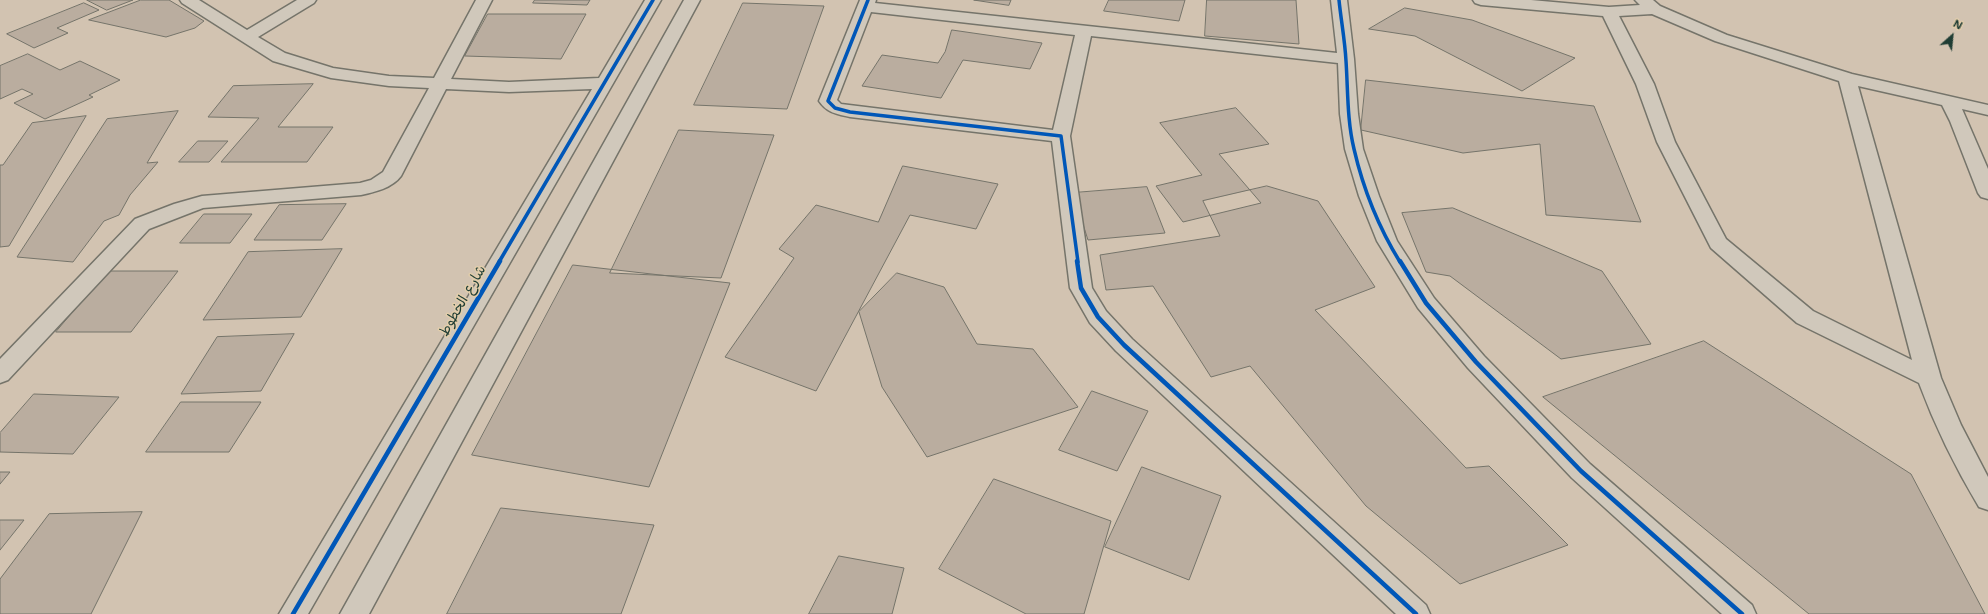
<!DOCTYPE html>
<html>
<head>
<meta charset="utf-8">
<style>
	body { margin:0 }
	#map { position:relative; width:1988px; height:614px; overflow:hidden; background:#d2c3b1; font-family:"Shantell Sans",sans-serif }
	canvas { display:block }
	.north { position:absolute; left:1932px; top:16px; width:40px; height:40px; -webkit-text-stroke:3px #e2cdab; paint-order:stroke; rotate:27deg; font-size:11px; font-weight:700; line-height:16px; text-align:center; color:#1f3d34 }
	.north::after { content:''; display:block; margin:auto; width:14px; height:18px; background:#1f3d34; clip-path:polygon(50% 0,100% 100%,50% 72%,0 100%) }
</style>
</head>
<body>
<div id="map">
<canvas width="1988" height="614"></canvas>
<div class="north">N</div>
</div>
<script>
const g = document.querySelector('canvas').getContext('2d');
g.lineJoin = 'round';
function fill(path, color) { g.fillStyle = color; g.fill(path, 'evenodd'); }
function stroke(path, color, width, dash) { g.strokeStyle = color; g.lineWidth = width; g.lineCap = dash ? 'butt' : 'round'; g.setLineDash(dash || []); g.stroke(path); }
function drawText(font, color, halo, rows, align = 'center') {
  g.font = font + ' "Shantell Sans","Playpen Sans Arabic",sans-serif'; g.lineWidth = 3; g.setLineDash([]); g.textBaseline = 'middle'; g.strokeStyle = halo; g.fillStyle = color; for (const [text, x, y, turn = 0] of rows) {
    g.save(); g.translate(x, y); g.rotate((+turn || 0) * Math.PI / 180); g.textAlign = isNaN(turn) ? turn : align; if (halo) g.strokeText(text, 0, 0); g.fillText(text, 0, 0); g.restore();
  }
}
const building = new Path2D(`
	M 87,0 L 133,0 L 107,10 Z
	M 141,0 L 169,0 L 204,21 L 195,28 L 166,37 L 89,20 Z
	M 535,0 L 590,0 L 587,5 L 533,3 Z
	M 974,0 L 1011,0 L 1009,5 Z
	M 1109,0 L 1185,0 L 1179,21 L 1104,11 Z
	M 1207,0 L 1296,0 L 1299,44 L 1205,36 Z
	M 84,3 L 99,10 L 57,28 L 68,33 L 34,48 L 7,34 Z
	M 743,3 L 824,6 L 787,109 L 694,105 Z
	M 1405,8 L 1472,20 L 1575,58 L 1522,91 L 1415,36 L 1369,29 Z
	M 488,14 L 586,14 L 561,59 L 465,56 Z
	M 952,30 L 1042,43 L 1030,69 L 963,60 L 941,98 L 862,86 L 882,55 L 938,63 L 945,52 Z
	M 28,54 L 60,70 L 80,61 L 120,80 L 89,95 L 93,97 L 45,119 L 14,103 L 33,94 L 22,89 L 0,99 L 0,66 Z
	M 1366,80 L 1594,106 L 1641,222 L 1546,215 L 1540,144 L 1463,153 L 1361,130 Z
	M 313,84 L 278,127 L 333,127 L 307,162 L 221,162 L 259,118 L 208,117 L 233,86 Z
	M 1236,108 L 1269,144 L 1219,154 L 1261,203 L 1183,222 L 1156,186 L 1202,175 L 1160,123 Z
	M 178,111 L 147,163 L 158,162 L 130,195 L 119,215 L 104,221 L 73,262 L 17,257 L 107,119 Z
	M 86,116 L 9,246 L 0,247 L 0,165 L 3,165 L 32,123 Z
	M 679,130 L 774,135 L 721,278 L 610,273 Z
	M 198,141 L 228,141 L 209,162 L 179,162 Z
	M 903,166 L 998,184 L 976,229 L 910,215 L 816,391 L 725,357 L 794,258 L 779,249 L 816,205 L 878,222 Z
	M 1267,186 L 1318,201 L 1375,287 L 1315,310 L 1466,468 L 1489,466 L 1568,545 L 1460,584 L 1366,506 L 1250,366 L 1211,377 L 1153,286 L 1106,290 L 1100,255 L 1220,236 L 1203,201 Z
	M 1147,187 L 1165,233 L 1088,240 L 1073,193 Z
	M 346,204 L 322,240 L 254,240 L 279,205 Z
	M 1453,208 L 1602,271 L 1651,344 L 1561,359 L 1450,276 L 1426,272 L 1402,213 Z
	M 204,214 L 252,214 L 230,243 L 180,243 Z
	M 342,249 L 301,317 L 203,320 L 248,252 Z
	M 573,265 L 730,283 L 649,487 L 472,455 Z
	M 108,271 L 178,271 L 131,332 L 56,332 Z
	M 897,273 L 944,287 L 977,344 L 1033,349 L 1078,407 L 927,457 L 882,387 L 859,312 Z
	M 294,334 L 261,391 L 181,394 L 217,337 Z
	M 1704,341 L 1911,474 L 1985,614 L 1809,614 L 1543,397 Z
	M 1092,391 L 1148,411 L 1117,471 L 1059,450 Z
	M 34,394 L 119,397 L 73,454 L 0,452 L 0,433 Z
	M 181,402 L 261,402 L 229,452 L 146,452 Z
	M 1142,467 L 1221,496 L 1189,580 L 1105,547 Z
	M 0,472 L 10,472 L 0,484 Z
	M 994,479 L 1111,521 L 1084,614 L 1026,614 L 939,569 Z
	M 501,508 L 654,525 L 621,614 L 447,614 Z
	M 142,512 L 91,614 L 0,614 L 0,579 L 49,514 Z
	M 0,520 L 24,520 L 0,550 Z
	M 839,556 L 904,568 L 892,614 L 809,614 Z`);
const minor = new Path2D(`
	M 180,0 L 199,0 L 247,30 L 297,0 L 316,0 L 314,3 L 258,37 L 285,53 L 333,68 L 389,76 L 434,78 L 476,0 L 492,0 L 451,79 L 509,82 L 599,78 L 645,0 L 661,0 L 308,614 L 279,614 L 592,89 L 509,92 L 446,89 L 401,176 C 392,188 375,192 361,195 L 203,208 L 149,229 L 8,380 L 0,383 L 0,359 L 135,219 L 174,204 L 202,196 L 360,183 L 371,180 L 383,172 L 429,88 L 389,86 L 331,78 L 273,61 L 182,3 Z
	M 684,0 L 700,0 L 369,614 L 340,614 Z
	M 860,0 L 876,0 L 875,3 L 1337,53 L 1331,0 L 1347,0 L 1354,59 L 1358,114 L 1363,149 L 1379,196 L 1397,241 L 1434,298 L 1484,356 L 1590,464 L 1752,605 L 1756,614 L 1722,614 L 1572,478 L 1468,368 L 1418,308 L 1377,241 L 1359,196 L 1345,149 L 1340,114 L 1338,63 L 1091,36 L 1070,136 L 1092,288 L 1106,311 L 1132,339 L 1426,605 L 1430,614 L 1396,614 L 1116,351 L 1090,323 L 1070,288 L 1052,141 L 850,117 C 837,114 827,113 819,101 ZM 871,12 L 1075,35 L 1053,130 L 841,104 L 837,100 Z
	M 1473,0 L 1531,0 L 1609,7 L 1640,5 L 1635,0 L 1653,0 L 1660,6 L 1727,35 L 1852,74 L 1988,105 L 1988,115 L 1962,109 L 1988,169 L 1988,199 L 1981,197 L 1978,193 L 1950,121 L 1942,105 L 1858,86 L 1941,378 L 1961,425 L 1988,477 L 1988,510 L 1979,507 C 1955,467 1935,426 1919,383 L 1797,323 L 1711,248 L 1657,142 L 1636,84 L 1603,16 L 1481,5 L 1475,3 ZM 1652,14 L 1715,41 L 1839,81 L 1912,360 L 1813,311 L 1726,239 L 1675,142 L 1654,84 L 1619,16 Z`);
const cyclewayFar1 = new Path2D(`
	M 868,0 L 828,101 L 835,108 L 850,112 L 1061,136 L 1078,262
	M 1339,0 C 1341,20 1345,41 1346,61 C 1348,90 1347,120 1354,149 C 1363,188 1379,228 1400,262
	M 499,262 L 653,0`);
const cycleway = new Path2D(`
	M 1077,261 L 1081,288 L 1098,317 L 1124,345 L 1416,614
	M 1400,261 L 1426,303 L 1476,362 L 1581,471 L 1742,614
	M 293,614 L 500,261`);
const streetNames = [
	["شارع الخطوط",463,301,-60]
];
fill(building, '#baad9f');
stroke(building, '#75746a', 1);
stroke(minor, '#75746a', 3);
fill(minor, '#d0c8bb');
stroke(cyclewayFar1, '#0057b8', 3.5);
stroke(cycleway, '#0057b8', 4.5);
drawText('14px', '#1f3d34', '#e2cdab', streetNames);
</script>
</body>
</html>
